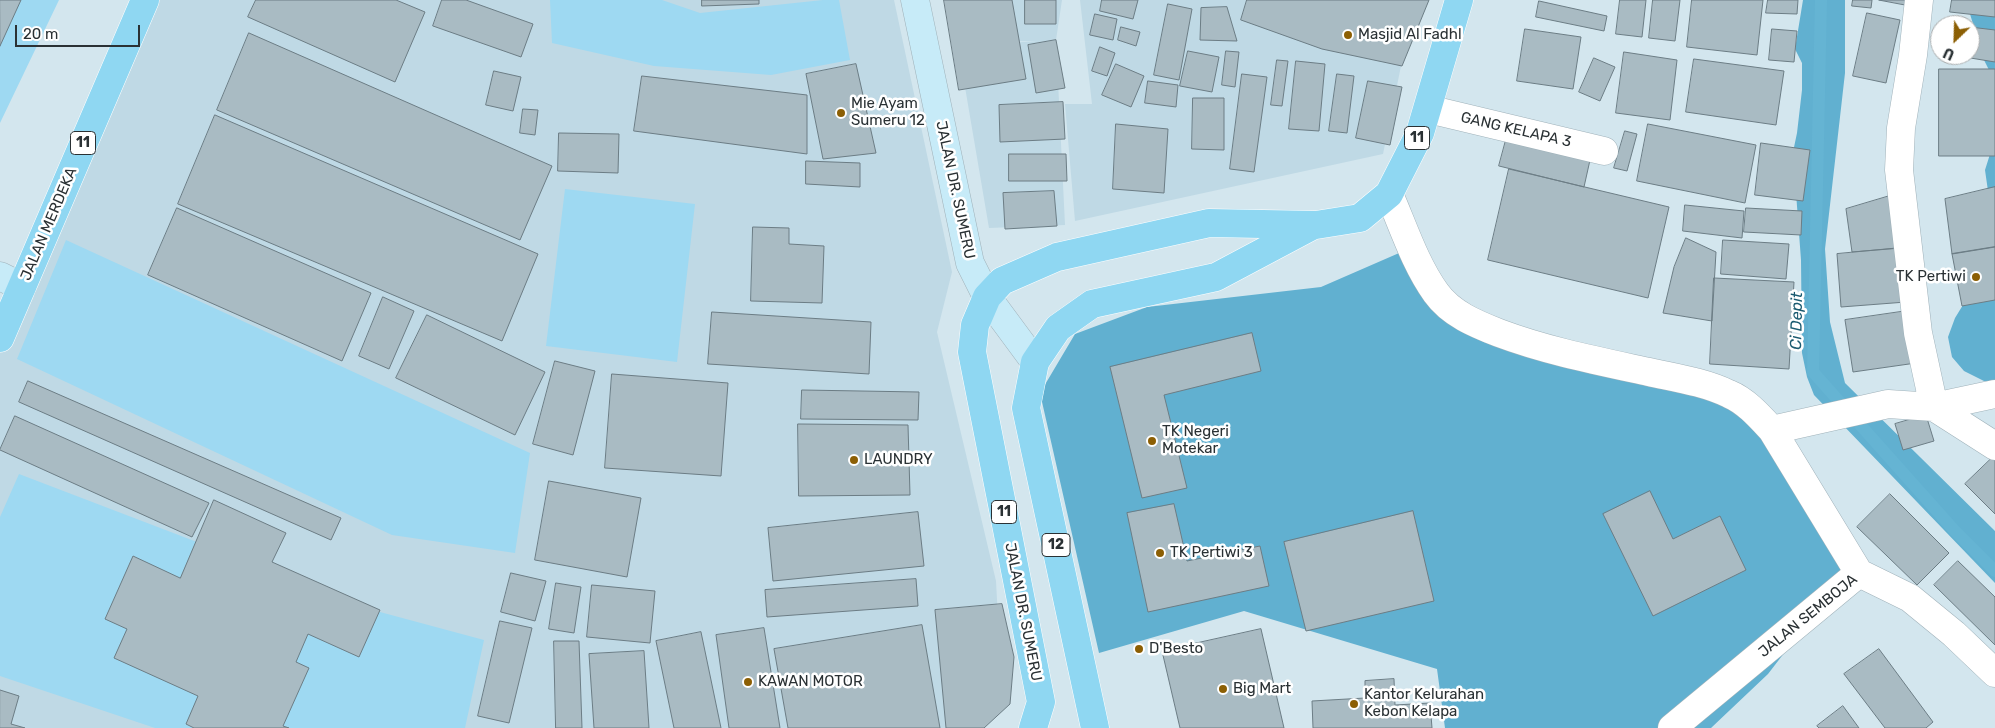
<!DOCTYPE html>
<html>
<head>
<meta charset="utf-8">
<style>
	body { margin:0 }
	#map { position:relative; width:1995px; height:728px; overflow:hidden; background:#d3e6ee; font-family:Rubik,sans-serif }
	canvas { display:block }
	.north { position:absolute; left:1930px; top:15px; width:50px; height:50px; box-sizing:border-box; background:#fff; border:1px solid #aaadae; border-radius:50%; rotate:204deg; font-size:14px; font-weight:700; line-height:20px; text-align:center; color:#2a3134 }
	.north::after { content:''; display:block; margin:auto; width:18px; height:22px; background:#8c5f04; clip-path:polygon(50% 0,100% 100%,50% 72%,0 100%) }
	.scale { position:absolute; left:15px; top:25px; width:125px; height:22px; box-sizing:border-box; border:2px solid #2a3134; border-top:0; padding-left:6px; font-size:15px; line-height:18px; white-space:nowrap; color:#2a3134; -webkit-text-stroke:4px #fff; paint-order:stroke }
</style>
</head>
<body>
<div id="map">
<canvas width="1995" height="728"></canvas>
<div class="north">U</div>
<div class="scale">20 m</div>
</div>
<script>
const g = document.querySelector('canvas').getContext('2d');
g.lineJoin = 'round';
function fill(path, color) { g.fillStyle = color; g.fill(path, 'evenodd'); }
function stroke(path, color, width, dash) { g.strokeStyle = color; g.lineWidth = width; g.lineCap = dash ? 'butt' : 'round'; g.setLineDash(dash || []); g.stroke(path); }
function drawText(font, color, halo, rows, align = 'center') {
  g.font = font + ' Rubik,sans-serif'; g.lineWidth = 5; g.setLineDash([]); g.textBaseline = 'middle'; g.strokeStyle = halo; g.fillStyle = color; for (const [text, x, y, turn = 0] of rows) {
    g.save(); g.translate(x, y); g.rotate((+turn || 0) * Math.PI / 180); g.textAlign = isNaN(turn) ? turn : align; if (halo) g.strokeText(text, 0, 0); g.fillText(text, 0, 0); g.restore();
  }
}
const built = new Path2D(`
	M 155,0 L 894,0 L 952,272 L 937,332 L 996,581 L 1002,692 L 978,728 L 0,728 L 0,347 Z
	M 947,0 L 1062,0 L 1056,40 L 1065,225 L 989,228 L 958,46 L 1039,41 L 952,42 Z
	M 1080,0 L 1423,0 L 1401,66 L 1383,154 L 1075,221 L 1065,104 L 1092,104 Z`);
const green = new Path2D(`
	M 0,0 L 59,0 L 0,123 Z
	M 550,0 L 662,0 L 700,13 L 823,0 L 839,0 L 850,60 L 771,75 L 654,66 L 552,43 Z
	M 565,189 L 695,204 L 677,362 L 546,346 Z
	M 66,240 L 530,453 L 515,553 L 392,535 L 17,359 Z
	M 19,474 L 380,612 L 484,640 L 465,728 L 155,728 L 0,676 L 0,517 Z`);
const forest = new Path2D(`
	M 1803,0 L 1845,0 L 1845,73 L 1825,249 L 1830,322 L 1845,383 L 1995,531 L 1995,583 L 1814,395 L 1807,377 L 1802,353 L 1801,260 L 1793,152 L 1797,133 L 1802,90 L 1802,63 L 1795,49 Z
	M 1995,0 L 1995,82 L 1984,60 L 1970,14 Z
	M 1995,150 L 1995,209 L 1988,191 L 1985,170 L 1991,151 Z
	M 1406,250 L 1467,314 L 1721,388 L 1771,439 L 1848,570 L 1768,674 L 1711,728 L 1445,728 L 1437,669 L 1244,611 L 1099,653 L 1040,393 L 1075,334 L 1147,307 L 1321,287 Z
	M 1995,286 L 1995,382 L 1984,381 L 1964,371 L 1952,357 L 1948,337 L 1955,318 L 1966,300 Z`);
const stream = new Path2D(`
	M 1821,0 L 1813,372 L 1954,530 L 1995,571`);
const building = new Path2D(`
	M 0,0 L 21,0 L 0,46 Z
	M 256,0 L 396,0 L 425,12 L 395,82 L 248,17 Z
	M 442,0 L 466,0 L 533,24 L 521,57 L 433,26 Z
	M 702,0 L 759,0 L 759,4 L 702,6 Z
	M 944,0 L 1012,0 L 1026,79 L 959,90 Z
	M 1025,0 L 1056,0 L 1056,24 L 1025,24 Z
	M 1102,0 L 1138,0 L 1133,19 L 1100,11 Z
	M 1247,0 L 1429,0 L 1402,66 L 1322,49 L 1241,20 Z
	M 1620,0 L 1646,0 L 1642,37 L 1616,34 Z
	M 1653,0 L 1680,0 L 1675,41 L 1649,38 Z
	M 1692,0 L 1763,0 L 1757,55 L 1687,47 Z
	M 1768,0 L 1798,0 L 1797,14 L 1766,13 Z
	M 1853,0 L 1872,0 L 1871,8 L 1852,6 Z
	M 1879,0 L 1908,0 L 1907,5 Z
	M 1952,0 L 1995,0 L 1995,17 L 1950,12 Z
	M 1539,1 L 1607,16 L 1604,31 L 1536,17 Z
	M 1168,4 L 1192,9 L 1179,80 L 1154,75 Z
	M 1227,7 L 1237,41 L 1200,40 L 1201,8 Z
	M 1867,13 L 1900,20 L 1886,83 L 1853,76 Z
	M 1095,14 L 1117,19 L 1113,40 L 1090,35 Z
	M 1121,27 L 1140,32 L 1136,46 L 1118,40 Z
	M 1970,27 L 1995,30 L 1995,62 L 1952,55 L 1970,55 Z
	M 1525,29 L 1581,37 L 1573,89 L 1517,81 Z
	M 1772,29 L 1797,31 L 1794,62 L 1769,60 Z
	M 249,33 L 552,166 L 520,240 L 217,110 Z
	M 1056,40 L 1065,88 L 1036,93 L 1028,45 Z
	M 1100,47 L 1115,53 L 1107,76 L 1092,71 Z
	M 1188,51 L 1219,57 L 1212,92 L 1180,86 Z
	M 1226,51 L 1239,52 L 1235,87 L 1222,85 Z
	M 1624,52 L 1677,60 L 1670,120 L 1616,113 Z
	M 1594,58 L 1615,67 L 1600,101 L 1579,92 Z
	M 1694,59 L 1784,71 L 1776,125 L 1686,112 Z
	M 1277,60 L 1288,61 L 1282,106 L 1271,105 Z
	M 1296,61 L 1325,64 L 1319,131 L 1289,129 Z
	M 856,64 L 876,153 L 823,159 L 806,74 Z
	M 1116,64 L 1144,76 L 1131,107 L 1102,95 Z
	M 1939,69 L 1995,69 L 1995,156 L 1939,156 Z
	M 494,71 L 521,77 L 513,111 L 486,105 Z
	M 1242,74 L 1267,77 L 1254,172 L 1230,169 Z
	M 1337,74 L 1354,76 L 1347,133 L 1329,131 Z
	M 642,76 L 807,95 L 807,154 L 634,131 Z
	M 1148,81 L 1178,85 L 1176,107 L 1145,103 Z
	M 1368,81 L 1402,87 L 1390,145 L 1356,138 Z
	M 1193,98 L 1224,98 L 1224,150 L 1192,149 Z
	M 1063,102 L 1065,139 L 1000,142 L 999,105 Z
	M 523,109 L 538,110 L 535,135 L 520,133 Z
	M 215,115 L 538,254 L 502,341 L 178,204 Z
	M 1116,124 L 1168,129 L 1164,193 L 1113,189 Z
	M 1648,124 L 1756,145 L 1745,203 L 1637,181 Z
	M 1625,131 L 1637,134 L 1627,171 L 1614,168 Z
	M 559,133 L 619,134 L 618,173 L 558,171 Z
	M 1506,140 L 1590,160 L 1584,187 L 1499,166 Z
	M 1761,143 L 1810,150 L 1803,201 L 1755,195 Z
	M 1009,154 L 1066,154 L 1067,181 L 1009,181 Z
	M 806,161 L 860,163 L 860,187 L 806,184 Z
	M 1509,169 L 1669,207 L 1648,298 L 1488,260 Z
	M 1995,187 L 1995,247 L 1952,254 L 1945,199 Z
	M 1054,191 L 1057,226 L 1005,229 L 1003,193 Z
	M 1893,195 L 1901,248 L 1852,252 L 1846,209 Z
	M 1685,205 L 1744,211 L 1742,238 L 1683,231 Z
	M 177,208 L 371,293 L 342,361 L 148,275 Z
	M 1746,208 L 1802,211 L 1801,235 L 1744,232 Z
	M 753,227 L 789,228 L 789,244 L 824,246 L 822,303 L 751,301 Z
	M 1686,238 L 1716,252 L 1712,321 L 1663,313 L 1674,267 Z
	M 1723,240 L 1789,244 L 1786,279 L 1721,274 Z
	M 1995,247 L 1995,300 L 1962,306 L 1952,254 Z
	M 1901,248 L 1906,302 L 1841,307 L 1837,254 Z
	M 1714,278 L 1794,282 L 1789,369 L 1710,364 Z
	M 383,297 L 414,311 L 389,369 L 359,356 Z
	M 1907,311 L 1916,363 L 1853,372 L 1845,320 Z
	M 712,312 L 871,322 L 869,374 L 708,364 Z
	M 427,315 L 545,372 L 515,435 L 396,378 Z
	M 1252,333 L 1261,371 L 1164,395 L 1187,488 L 1142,498 L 1110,367 Z
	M 555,361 L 595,371 L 573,455 L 533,444 Z
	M 612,374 L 728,383 L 721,476 L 605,468 Z
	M 28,381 L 341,518 L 331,540 L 19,402 Z
	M 802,390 L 919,392 L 918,420 L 801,419 Z
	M 1926,415 L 1934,441 L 1903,450 L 1895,424 Z
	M 15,416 L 209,503 L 192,537 L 0,450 Z
	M 798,424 L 908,425 L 910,495 L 799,496 Z
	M 1995,455 L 1995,514 L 1965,484 Z
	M 549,481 L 641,498 L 627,577 L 535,560 Z
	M 1650,491 L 1673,539 L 1720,516 L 1746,570 L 1653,616 L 1603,514 Z
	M 1890,494 L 1949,553 L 1917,585 L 1857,527 Z
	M 214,500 L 286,533 L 272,562 L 380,610 L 359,657 L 308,634 L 296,662 L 309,668 L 283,726 L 289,728 L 194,728 L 186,724 L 198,696 L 114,658 L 127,629 L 105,619 L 133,556 L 180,578 Z
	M 1174,504 L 1187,561 L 1260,546 L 1269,586 L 1148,612 L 1127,513 Z
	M 1413,511 L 1434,601 L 1306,631 L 1284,542 Z
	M 918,512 L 924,566 L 773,581 L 768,528 Z
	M 1958,561 L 1995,597 L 1995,645 L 1934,585 Z
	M 511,573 L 546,581 L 535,621 L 501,612 Z
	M 916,579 L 918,606 L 767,617 L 765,590 Z
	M 556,583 L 581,587 L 574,633 L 549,629 Z
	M 592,585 L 655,591 L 650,643 L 587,637 Z
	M 1002,604 L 1014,657 L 1010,704 L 984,728 L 946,728 L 935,610 Z
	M 500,621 L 532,628 L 509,723 L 478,716 Z
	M 922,625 L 940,728 L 788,728 L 774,649 Z
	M 764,628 L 780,728 L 729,728 L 716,635 Z
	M 1261,629 L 1284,728 L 1180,728 L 1162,651 Z
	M 701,632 L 721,728 L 674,728 L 656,641 Z
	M 554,641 L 579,641 L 582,728 L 556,728 Z
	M 1879,649 L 1933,722 L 1926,728 L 1885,728 L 1844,674 Z
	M 644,651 L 649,728 L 594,728 L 589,654 Z
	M 1394,679 L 1395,705 L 1430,703 L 1432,728 L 1313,728 L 1312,701 L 1365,698 L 1365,681 Z
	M 0,690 L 19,696 L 11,724 L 25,728 L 0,728 Z
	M 1843,706 L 1859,728 L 1819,728 L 1817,726 Z`);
const street = new Path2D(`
	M 1919,0 L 1913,55 L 1901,128 L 1899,170 L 1918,333 L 1934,407 L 1995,446
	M 1428,109 L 1604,151
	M 1389,194 C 1403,226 1415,264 1436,293 C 1451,314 1476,324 1499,333 C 1547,351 1598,361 1649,372 C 1676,378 1704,382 1729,394 C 1746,401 1760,417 1772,430 L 1859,573
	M 1772,430 L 1888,404 L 1934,407 L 1995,394
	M 1672,728 L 1859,573 L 1910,598 L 1954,634 L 1995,673`);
const secondary = new Path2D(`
	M 915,0 L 970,263 L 987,297 L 1035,362
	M 0,276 L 22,287`);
const primary = new Path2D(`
	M 0,338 L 145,0
	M 1033,728 L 1041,702 L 972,352 L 975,325 L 987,297 L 1002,281 L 1057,257 L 1209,223 L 1316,225 L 1360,218 L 1389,194 L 1420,133 L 1459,0
	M 1095,728 L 1026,408 L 1035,362 L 1058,328 L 1092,304 L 1216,277 L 1312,226`);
const markers = [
	[1348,35,5,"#8c5f04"],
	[841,113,5,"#8c5f04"],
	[1976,277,5,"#8c5f04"],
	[1152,441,5,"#8c5f04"],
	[854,460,5,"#8c5f04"],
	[1160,553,5,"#8c5f04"],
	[1139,649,5,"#8c5f04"],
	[748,682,5,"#8c5f04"],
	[1223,689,5,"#8c5f04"],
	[1354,704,5,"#8c5f04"]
];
const shields = [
	[1417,138,25],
	[83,143,25],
	[1004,512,25],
	[1056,545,28]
];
const shieldNames = [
	["11",1417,138],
	["11",83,143],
	["11",1004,512],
	["12",1056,545]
];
const poiNames = [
	["Masjid Al Fadhl",1358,35],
	["Mie Ayam",851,104],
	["Sumeru 12",851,121],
	["TK Pertiwi",1966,277,"right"],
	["TK Negeri",1162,432],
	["Motekar",1162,449],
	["LAUNDRY",864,460],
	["TK Pertiwi 3",1170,553],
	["D'Besto",1149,649],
	["KAWAN MOTOR",758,682],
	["Big Mart",1233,689],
	["Kantor Kelurahan",1364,695],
	["Kebon Kelapa",1364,712]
];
const streetNames = [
	["GANG KELAPA 3",1516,130,13],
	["JALAN DR. SUMERU",955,190,78],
	["JALAN MERDEKA",49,224,-67],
	["JALAN DR. SUMERU",1023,612,79],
	["JALAN SEMBOJA",1808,616,-39]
];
const waterNames = [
	["Ci Depit",1797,321,-89]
];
fill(built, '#bfd9e5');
fill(green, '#9ed9f2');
fill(forest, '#61b0d0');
stroke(stream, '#65b4d3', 12);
fill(building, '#a9bbc3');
stroke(building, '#6c7d85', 1);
stroke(street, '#a0b2ba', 29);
stroke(secondary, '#a0b2ba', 29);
stroke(primary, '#fff', 29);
stroke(street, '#fff', 28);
stroke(secondary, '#c7ebf8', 28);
stroke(primary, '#8fd7f2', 28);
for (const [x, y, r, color] of markers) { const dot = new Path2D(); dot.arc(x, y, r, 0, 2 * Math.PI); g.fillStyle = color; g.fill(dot); stroke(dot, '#fff', 2); }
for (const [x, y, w] of shields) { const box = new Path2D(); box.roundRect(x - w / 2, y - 11.5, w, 23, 4); g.fillStyle = '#fff'; g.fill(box); stroke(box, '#2a3134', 1); }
drawText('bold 14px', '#2a3134', null, shieldNames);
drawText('15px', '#2a3134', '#fff', poiNames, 'left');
drawText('15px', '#2a3134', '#fff', streetNames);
drawText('italic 16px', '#1b5b71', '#fff', waterNames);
</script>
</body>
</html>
